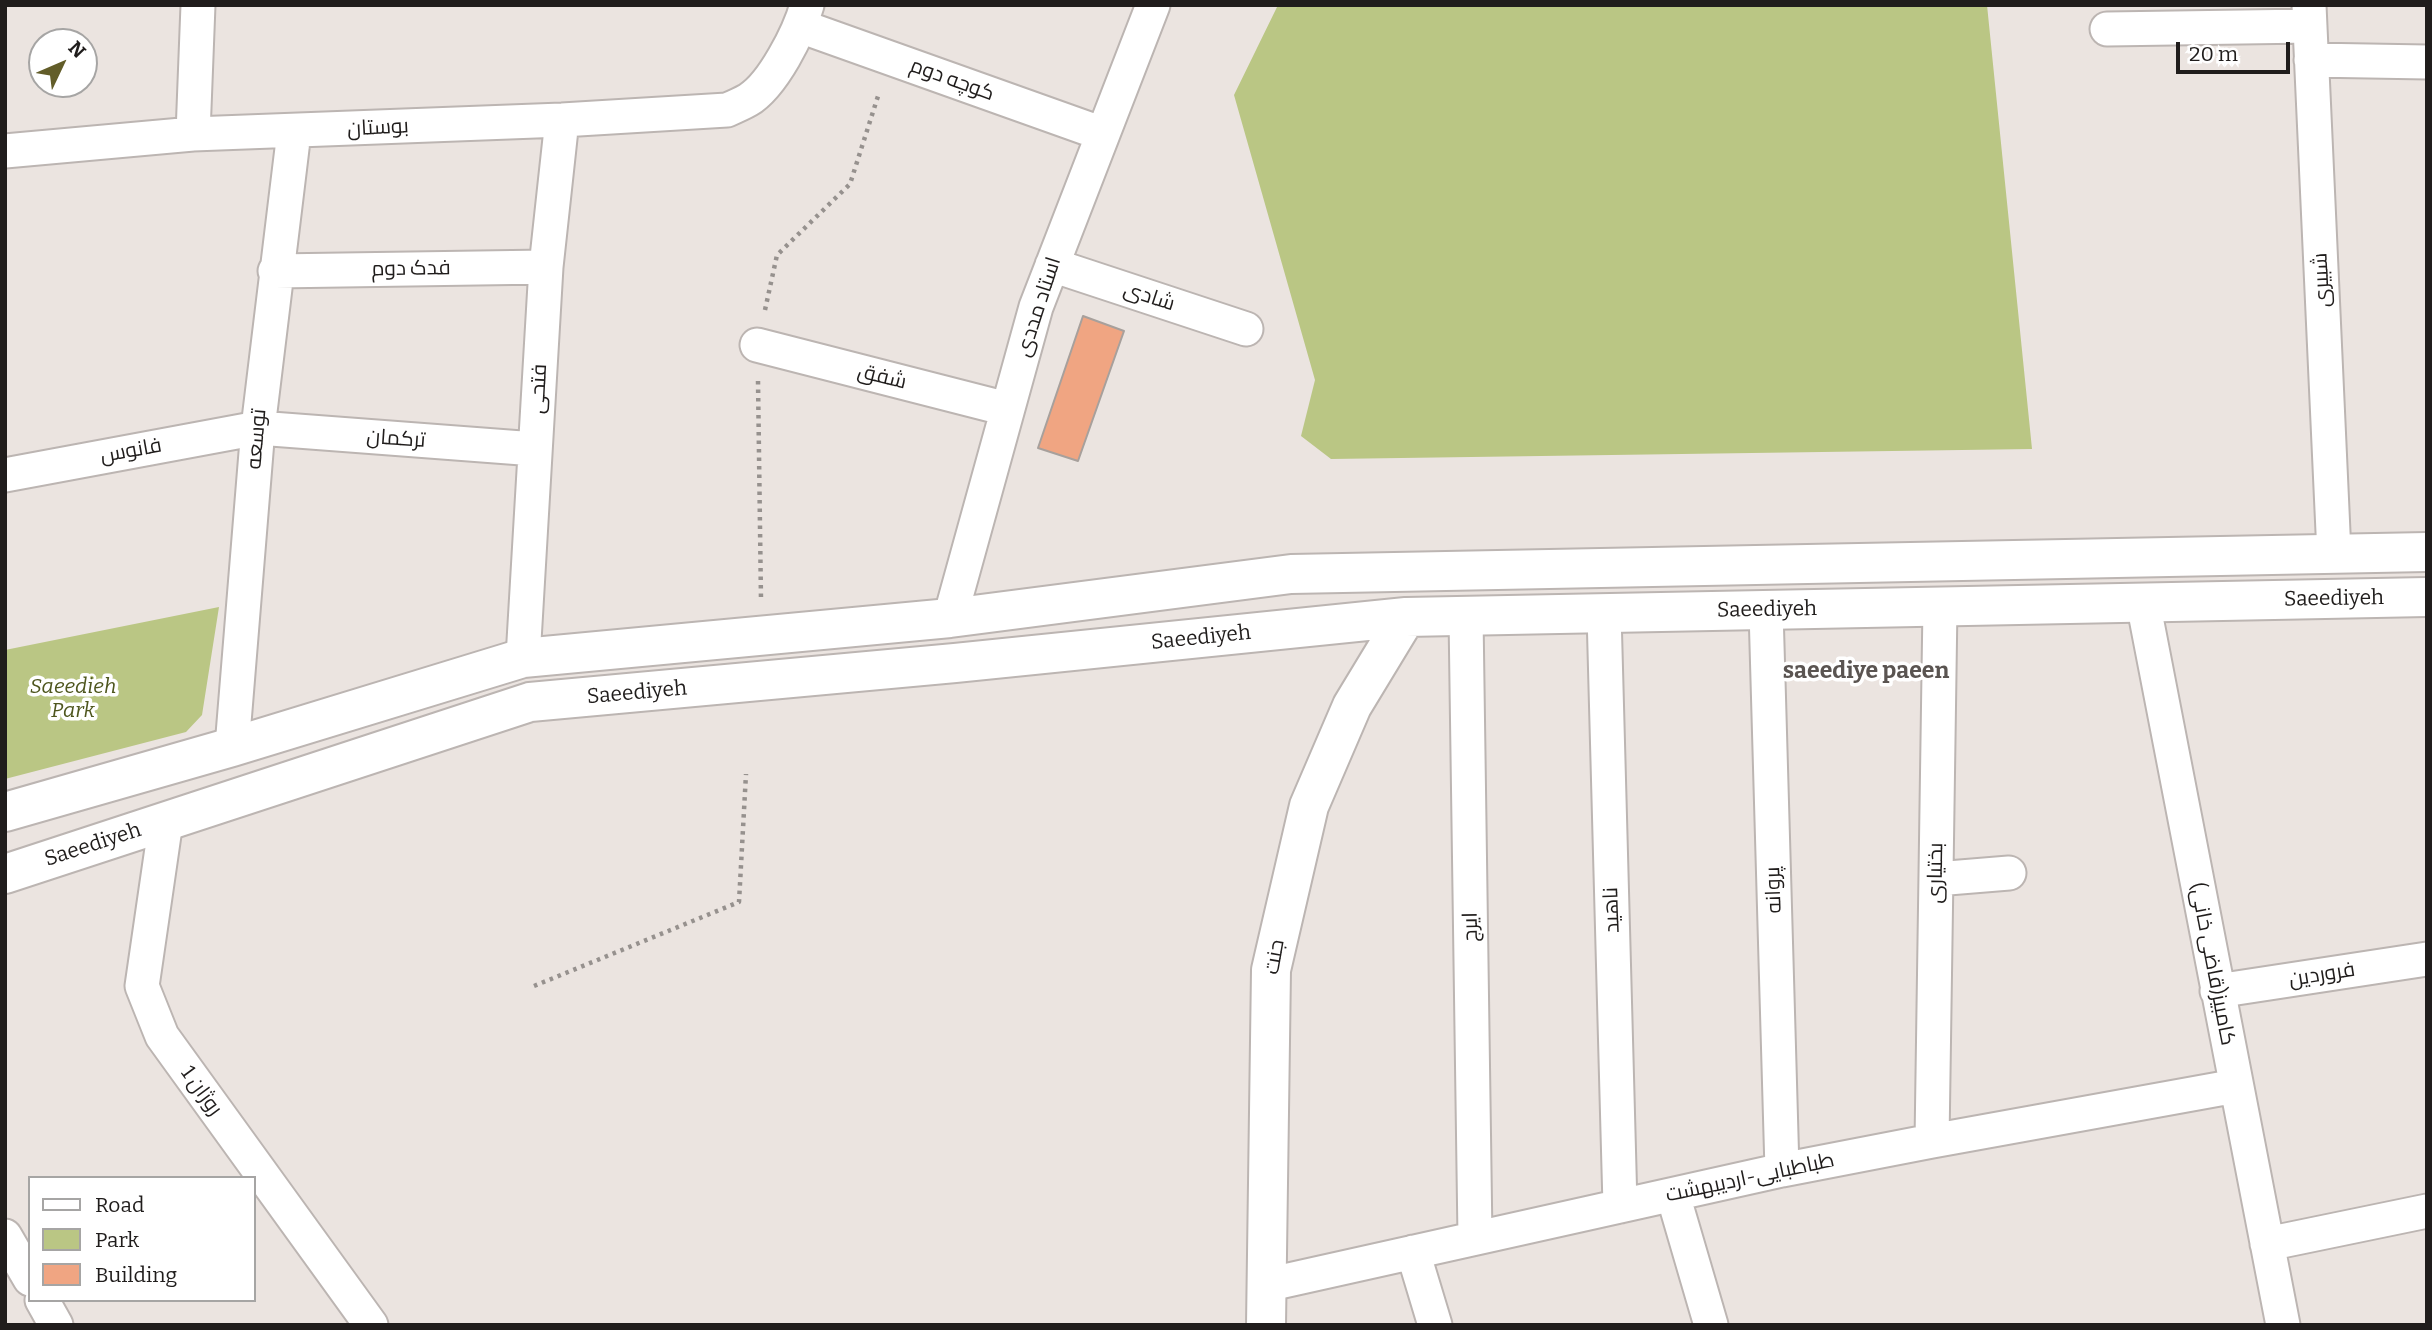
<!DOCTYPE html>
<html>
<head>
<meta charset="utf-8">
<style>
	body { margin:0 }
	#map { position:relative; width:2432px; height:1330px; overflow:hidden; background:#ebe4e0; font-family:Bitter,serif }
	canvas { display:block }
	.frame { position:absolute; inset:0; border:7px solid #201d1c; pointer-events:none }
	.legend { position:absolute; left:28px; top:1176px; width:228px; height:126px; box-sizing:border-box; background:#fff; border:2px solid #a6a5a4; margin:0; padding:9px 12px; list-style:none; font-size:21px; color:#201d1c }
	.legend li { display:flex; align-items:center; gap:14px; height:35px }
	.legend b { width:35px; border:2px solid #a6a5a4 }
	.north { position:absolute; left:28px; top:28px; width:70px; height:70px; box-sizing:border-box; background:#fff; border:2px solid #a6a5a4; border-radius:50%; rotate:46deg; font-size:19px; font-weight:700; line-height:28px; text-align:center; color:#201d1c }
	.north::after { content:''; display:block; margin:auto; width:24px; height:32px; background:#625d29; clip-path:polygon(50% 0,100% 100%,50% 72%,0 100%) }
	.scale { position:absolute; left:2176px; top:42px; width:114px; height:32px; box-sizing:border-box; border:4px solid #201d1c; border-top:0; padding-left:9px; font-size:21px; line-height:24px; white-space:nowrap; color:#201d1c; -webkit-text-stroke:5px #fff; paint-order:stroke }
</style>
</head>
<body>
<div id="map">
<canvas width="2432" height="1330"></canvas>
<div class="frame"></div>
<ul class="legend">
<li><b style="height:9px;background:#fff"></b>Road</li>
<li><b style="height:19px;background:#bac684"></b>Park</li>
<li><b style="height:19px;background:#f0a582"></b>Building</li>
</ul>
<div class="north">N</div>
<div class="scale">20 m</div>
</div>
<script>
const g = document.querySelector('canvas').getContext('2d');
g.lineJoin = 'round';
function fill(path, color) { g.fillStyle = color; g.fill(path, 'evenodd'); }
function stroke(path, color, width, dash) { g.strokeStyle = color; g.lineWidth = width; g.lineCap = dash ? 'butt' : 'round'; g.setLineDash(dash || []); g.stroke(path); }
function drawText(font, color, halo, rows, align = 'center') {
  g.font = font + ' Bitter,Cairo,serif'; g.lineWidth = 7; g.setLineDash([]); g.textBaseline = 'middle'; g.strokeStyle = halo; g.fillStyle = color; for (const [text, x, y, turn = 0] of rows) {
    g.save(); g.translate(x, y); g.rotate((+turn || 0) * Math.PI / 180); g.textAlign = isNaN(turn) ? turn : align; if (halo) g.strokeText(text, 0, 0); g.fillText(text, 0, 0); g.restore();
  }
}
const green = new Path2D(`
	M 1278,5 L 1987,5 L 2032,449 L 1331,459 L 1301,436 L 1315,380 L 1234,95 Z
	M 219,607 L 202,715 L 186,732 L 5,779 L 5,650 Z`);
const building = new Path2D(`
	M 1083,316 L 1124,331 L 1078,461 L 1038,448 Z`);
const path = new Path2D(`
	M 765,310 L 777,255 L 850,184 L 879,93
	M 758,381 L 761,600
	M 534,986 L 739,902 L 746,774`);
const street = new Path2D(`
	M 2309,5 L 2334,554
	M 800,26 L 1103,134
	M 2107,29 L 2310,26
	M 2311,60 L 2427,62
	M 193,134 L 198,5
	M 5,151 L 193,134 L 562,120 L 727,110 C 734,107 741,104 748,100 C 773,85 799,33 807,5
	M 1052,265 L 1246,329
	M 275,271 L 546,267
	M 757,345 L 1007,409
	M 5,475 L 258,428 L 535,449
	M 2143,602 L 2283,1325
	M 1766,610 L 1782,1170
	M 1604,613 L 1620,1206
	M 1466,616 L 1475,1238
	M 950,618 L 1036,307 L 1153,5
	M 523,658 L 546,267 L 562,120
	M 232,747 L 258,428 L 294,132
	M 166,821 L 142,986 L 162,1036 L 371,1325
	M 1936,879 L 2009,873
	M 2217,991 L 2427,959
	M 1932,1141 L 1940,606
	M 1673,1195 L 1711,1325
	M 5,1236 L 30,1279
	M 2267,1244 L 2427,1211
	M 1413,1252 L 1435,1325
	M 1266,1285 L 1782,1170 L 1932,1141 L 2236,1086
	M 42,1300 L 56,1325`);
const secondary = new Path2D(`
	M 5,812 L 232,747 L 523,658 L 950,618 L 1291,574 L 2427,552
	M 5,874 L 530,702 L 955,663 L 1406,617 L 2427,597
	M 1266,1325 L 1271,970 L 1309,806 L 1352,706 L 1406,617`);
const streetNames = [
	["کوچه دوم",952,80,20],
	["بوستان",378,128,-3],
	["فدک دوم",411,269,-1],
	["شبیری",2322,280,-93],
	["شادی",1149,297,18],
	["استاد مددی",1039,307,-72],
	["شفق",882,377,14],
	["فتحی",539,389,-87],
	["توسعه",257,439,-85],
	["ترکمان",396,439,4],
	["فانوس",131,451,-10],
	["Saeediyeh",2334,599,-1],
	["Saeediyeh",1767,610,-1],
	["Saeediyeh",1201,638,-6],
	["Saeediyeh",637,693,-5],
	["Saeediyeh",93,845,-18],
	["بختیاری",1936,873,-89],
	["پروانه",1774,890,-92],
	["ناهید",1612,910,-92],
	["ایرج",1471,927,-91],
	["جنت",1275,957,-80],
	["کامبیز(قاضی خانی)",2212,964,79],
	["فروردین",2322,975,-9],
	["روژان 1",201,1091,54],
	["طباطبایی-اردیبهشت",1750,1178,-12]
];
const parkNames = [
	["Saeedieh",73,687],
	["Park",73,711]
];
const neighbourhoodNames = [
	["saeediye paeen",1866,672]
];
fill(green, '#bac684');
fill(building, '#f0a582');
stroke(building, '#a7a09c', 2);
stroke(street, '#bcb5b2', 37);
stroke(secondary, '#bcb5b2', 42);
stroke(path, '#96918e', 4.5, [3.5, 5]);
stroke(street, '#fff', 33);
stroke(secondary, '#fff', 38);
drawText('21px', '#201d1c', '#fff', streetNames);
drawText('italic 21px', '#4e561e', '#fff', parkNames);
drawText('bold 23px', '#5a5451', '#fff', neighbourhoodNames);
</script>
</body>
</html>
